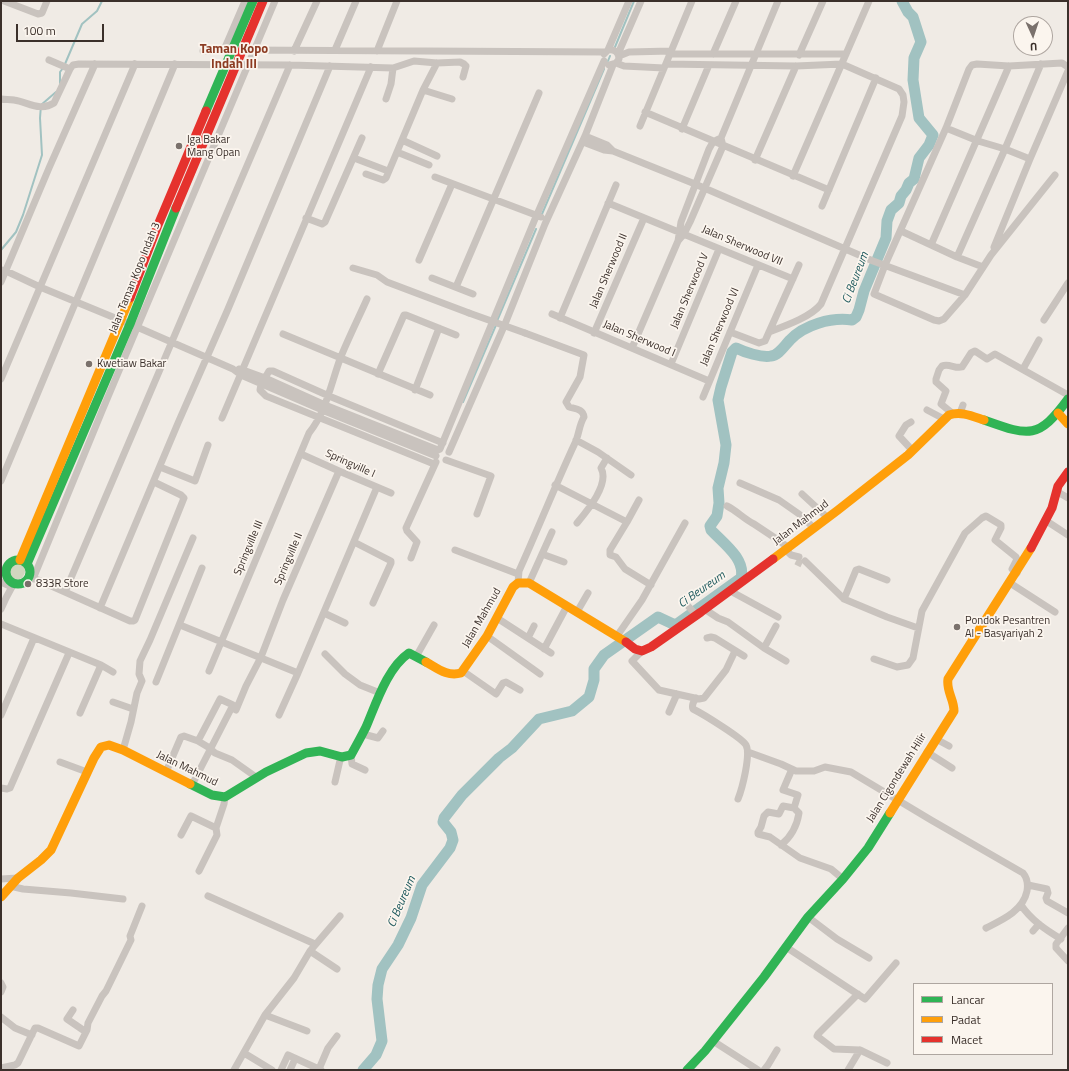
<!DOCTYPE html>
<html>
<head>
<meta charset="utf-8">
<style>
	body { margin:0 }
	#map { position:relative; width:1069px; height:1071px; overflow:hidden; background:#f0ebe5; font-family:"Titillium Web",sans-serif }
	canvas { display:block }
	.frame { position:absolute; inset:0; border:2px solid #3b302b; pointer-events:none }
	.legend { position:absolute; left:913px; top:983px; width:140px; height:72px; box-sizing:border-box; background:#fbf5ee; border:1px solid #aea6a0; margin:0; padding:5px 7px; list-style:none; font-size:12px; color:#3b302b }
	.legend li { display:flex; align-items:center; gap:8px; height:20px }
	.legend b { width:20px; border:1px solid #aea6a0 }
	.north { position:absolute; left:1013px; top:16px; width:40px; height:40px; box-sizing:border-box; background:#fbf5ee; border:1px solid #aea6a0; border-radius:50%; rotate:177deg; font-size:11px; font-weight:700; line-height:16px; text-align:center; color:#3b302b }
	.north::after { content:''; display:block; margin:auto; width:14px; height:18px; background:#7a716c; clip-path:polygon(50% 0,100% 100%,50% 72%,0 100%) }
	.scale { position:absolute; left:16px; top:24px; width:88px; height:18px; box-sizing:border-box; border:2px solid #3b302b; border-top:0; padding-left:5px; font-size:12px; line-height:14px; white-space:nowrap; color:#3b302b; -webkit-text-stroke:3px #fbf5ee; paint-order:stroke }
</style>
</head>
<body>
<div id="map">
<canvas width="1069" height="1071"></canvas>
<div class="frame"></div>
<ul class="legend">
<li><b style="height:5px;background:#30b455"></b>Lancar</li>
<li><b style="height:5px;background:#ff9f0a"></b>Padat</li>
<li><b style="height:5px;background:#e5322d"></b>Macet</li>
</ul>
<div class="north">U</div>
<div class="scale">100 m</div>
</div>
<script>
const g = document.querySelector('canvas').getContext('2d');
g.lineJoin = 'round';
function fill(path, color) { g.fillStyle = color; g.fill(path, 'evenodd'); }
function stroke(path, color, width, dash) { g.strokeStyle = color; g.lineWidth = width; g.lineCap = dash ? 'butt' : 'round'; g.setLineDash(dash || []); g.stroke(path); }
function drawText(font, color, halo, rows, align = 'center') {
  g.font = font + ' "Titillium Web",sans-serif'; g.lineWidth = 3.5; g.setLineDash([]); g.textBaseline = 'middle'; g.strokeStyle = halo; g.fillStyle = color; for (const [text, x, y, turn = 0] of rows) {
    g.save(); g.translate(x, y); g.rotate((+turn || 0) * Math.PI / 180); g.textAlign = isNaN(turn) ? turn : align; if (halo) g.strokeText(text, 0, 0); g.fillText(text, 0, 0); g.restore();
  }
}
const green = new Path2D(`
	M7 571a9 9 0 1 1 18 0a9 9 0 1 1-18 0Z`);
const stream = new Path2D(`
	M 615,47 L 634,1
	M 608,61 L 610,56
	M 65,64 L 82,24 L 97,11 L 102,1
	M 60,83 L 60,72 L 63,68
	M 542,214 L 604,69
	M 1,250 L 16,232 L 23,215 L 42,155 L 40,118 L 41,105 L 56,92
	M 497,321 L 536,229
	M 463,402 L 496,325`);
const river = new Path2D(`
	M 363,1070 L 376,1055 L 382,1041 L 377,999 L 378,985 L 382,969 L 398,945 L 411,918 L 422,885 L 450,848 L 453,840 L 451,832 L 443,822 L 444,818 L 462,795 L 499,758 L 512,748 L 539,719 L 572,711 L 589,697 L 594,680 L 594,669 L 604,655 L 658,617 L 673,624 L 677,624 L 741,578 C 746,559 723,543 711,530 L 710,526 L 717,516 L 719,503 L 718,488 L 724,463 L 726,445 L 718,400 L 721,387 L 732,352 L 736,348 C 744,352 762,358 771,356 C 779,355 784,346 790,340 C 804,325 831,317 852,320 L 856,317 L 859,310 L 864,291 L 886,238 L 887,221 L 891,210 L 899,203 L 901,196 L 906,190 L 909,183 L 914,179 L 919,158 L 929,145 L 933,135 L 919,118 L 913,80 L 914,58 L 921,42 L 913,17 L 908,12 L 902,1`);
const streetTunnel = new Path2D(`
	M 796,561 L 802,564`);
const street = new Path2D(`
	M 4,1 L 38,14 L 42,13 L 47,1
	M 224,50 L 245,1
	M 335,50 L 356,1
	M 608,50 L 629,1
	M 203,51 L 243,50 L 605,52
	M 294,51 L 317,1
	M 377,51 L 397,1
	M 604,54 L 608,50 C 614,49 619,52 619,59 L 616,63
	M 618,54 L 641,1
	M 669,54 L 846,54
	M 713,54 L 736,1
	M 799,55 L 823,1
	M 619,56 L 629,52 L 671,51
	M 49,60 L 70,69
	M 666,64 L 796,66 L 842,64 L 899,89 L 903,95 L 904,102 L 902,116 L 821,304 C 811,317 785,326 769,332
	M 609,65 L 616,63 L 624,66 L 664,68
	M 423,90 L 452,99
	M 1,99 C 5,100 10,99 14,100 C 28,102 40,112 54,103 L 70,69 L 73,65 L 79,64 L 290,65 L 393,68 L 414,61 L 437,63 L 460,62 L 464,64 L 466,66 L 463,77
	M 386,99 L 391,84 L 393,68
	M 645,112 L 829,190
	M 640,126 L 692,1
	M 946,128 L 978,141 L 1005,149 L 1030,159
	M 682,129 L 709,65
	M 402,140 L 437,156
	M 583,142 L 604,150 L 613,151 L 607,145 L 585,136
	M 613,151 L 695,184 L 873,261 L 965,295
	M 397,152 L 429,165
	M 354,158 L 388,171
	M 755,160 L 796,66
	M 366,174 L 383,180 L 386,178 L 423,90 L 437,63
	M 1055,175 L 991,255 L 965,295 L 944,319 L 939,321 L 934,320 L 874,294 L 885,265 L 946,128 L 969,69 L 972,65 L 977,64 L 1009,66 L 1062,63 L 1068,67
	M 793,176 L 869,1
	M 435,177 L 541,217
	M 608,203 L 793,279
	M 822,206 L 876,78
	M 306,218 L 322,224 L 325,222 L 362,138
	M 901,231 L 957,257 L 983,267
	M 678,241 L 684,234 L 690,222 L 723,146 L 721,138 L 778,1
	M 931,245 L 1009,66
	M 994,247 L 1030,159 L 1068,71
	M 957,257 L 1005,149 L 1041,64
	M 419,260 L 452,184
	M 353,268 L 377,275 L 387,282 L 469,313
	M 1,270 L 6,271 L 40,287 L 137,327 L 233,369 L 241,375 L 327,412 L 436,456
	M 432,278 L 473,294
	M 1,282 L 49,168 L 95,64
	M 456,287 L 539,93
	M 552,314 L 709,381
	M 560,318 L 616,185
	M 1044,320 L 1068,283
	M 730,332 L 759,343 L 765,341 L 799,265
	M 594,333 L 644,218
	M 283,334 L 430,395
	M 632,348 L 678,241 L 681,222 L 709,149 L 713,142 L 721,138
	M 671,364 L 719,249
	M 239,369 L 243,370 L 265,378 L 325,405 L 438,450
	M 1023,369 L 1039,340
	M 378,374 L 404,315 L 406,315 L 456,335
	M 265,378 L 269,371 L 273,371 L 329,396 L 443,443
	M 1,379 L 135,64
	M 261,384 L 260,390 L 266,396 L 434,464
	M 415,390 L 439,328
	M 703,397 L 758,265
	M 927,410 L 944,419
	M 952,413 L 941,404 L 946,391 L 936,382 L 936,379 L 939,370 L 942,366 C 949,363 955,369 962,367 L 971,353 L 975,351 L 987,359 L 995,354 L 1068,395
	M 960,413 L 963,405
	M 222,418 L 371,67
	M 911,422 L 906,425 L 899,436 L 912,450
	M 576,440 L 598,452 L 631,475
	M 440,449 L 535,219 L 604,61
	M 449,452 L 505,324 L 545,224 L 585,136 L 613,65
	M 301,454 L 339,471 L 391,493
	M 446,460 L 491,476 L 477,514
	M 160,467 L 195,481 L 208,445
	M 1,481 L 175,64
	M 740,483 L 779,500 L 799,514 L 814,528
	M 555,485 L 627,522 L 610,550 L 610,555 L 616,557 L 625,569 L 651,585
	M 1056,491 L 1068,498
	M 802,494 L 828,518
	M 727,506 C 737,511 744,519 754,524 C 766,532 777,539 789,548
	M 1045,520 L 1068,535
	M 627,522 L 639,500
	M 577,523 C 587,511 610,484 601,468 L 607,458
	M 354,542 L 391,561 L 391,563 L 373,603
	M 455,550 L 518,574
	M 786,550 L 791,555 L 799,557
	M 542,554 L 564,562
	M 411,558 L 417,542 L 407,531 L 406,528 L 436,462
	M 805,561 L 844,599 L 887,617 L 918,628
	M 29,576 L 130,621 L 133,621 L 135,620 L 184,498 L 181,495 L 154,482
	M 33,579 L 102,411 L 275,1
	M 1,582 L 12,587
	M 518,583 L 519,571 C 538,529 555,486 575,443 C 579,435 579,425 584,417 C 583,409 576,409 569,407 L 566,402 L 580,377 L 584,355 L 525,333
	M 529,583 L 552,532
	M 1010,583 L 1055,612
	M 732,590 L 734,593 L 778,617
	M 65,592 L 290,65
	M 844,599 L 856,570 L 859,569 L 887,580
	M 689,607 L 697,616
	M 100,608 L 178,423 L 228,309 L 330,66
	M 1,609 L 6,598 L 14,583
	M 706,610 L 718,618 L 728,622 L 764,648 L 786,661
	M 577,612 L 588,593
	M 324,613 L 345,623
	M 497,618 L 551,653
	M 1,624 L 101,665 L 113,672
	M 180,625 L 298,673
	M 487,636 L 540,674
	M 617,636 L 642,600 L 685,523
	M 528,638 L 534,626
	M 707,638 L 711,637 L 715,638 L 744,656
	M 764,648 L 776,626
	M 544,649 L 567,606
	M 642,651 L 632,661 L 659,690 L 699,699 L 704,698 L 726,670 L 735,651
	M 325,654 L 345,674 L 360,685 L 380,693
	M 417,655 L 434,625
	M 874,659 L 897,667 L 908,665 L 913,658 L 922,611 L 965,533 L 982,518 L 986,516 L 1001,525 L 1001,528 L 995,540 L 1016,557 L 1017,559 L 1012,569 L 1017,573
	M 209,671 L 309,433 C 326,412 331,384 340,359 C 348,339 358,319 367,299
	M 463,671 L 496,694 L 503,683 L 506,682 L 520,690
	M 156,682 L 202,568
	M 696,698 C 694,701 691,705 693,709 C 703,714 742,738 746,745 C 751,755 742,789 738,799
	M 113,702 L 133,709
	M 236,710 L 246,686 L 261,657 L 283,600 L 339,471
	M 669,712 L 677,694
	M 80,713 L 101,665
	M 1,715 L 34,638
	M 279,715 L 298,673 L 377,487
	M 363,734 L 378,738 L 383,731
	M 936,739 L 949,746
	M 123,750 L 131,722 L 137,693 L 142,681 L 139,674 L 140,661 L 150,640 L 193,538
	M 748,752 L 781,764 L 796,771 L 814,771 L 825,767 L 851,772 L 931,820 L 1023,873 C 1028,879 1028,885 1027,891 C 1023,911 1002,920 986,928
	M 927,752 L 952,768
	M 351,755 L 352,764 L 365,770
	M 60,762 L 87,772
	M 792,769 L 783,790 L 798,795 L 794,808 L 783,806 L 779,814 L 768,812 L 764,816 L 761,827 L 758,832 L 758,834 L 770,837 L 800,858 L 831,869 L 843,879
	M 166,772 L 181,737 L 184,736 L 198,741 L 208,747 L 215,753 L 232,760 L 256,777
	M 335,782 L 341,756
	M 192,785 L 233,705 L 220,699 L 198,741
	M 1,788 L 7,789 L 10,788 L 69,653
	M 181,835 L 191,816 L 216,828
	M 781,845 C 791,837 797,826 799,813 L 794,808
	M 199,871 L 217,835 L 216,828 L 224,804 L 225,797
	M 1,879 L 18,878
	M 1028,885 L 1047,889 L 1048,893 L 1046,898 L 1047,901 L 1068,913
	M 10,886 L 23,889 L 71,893 L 123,899
	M 208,896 L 315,944
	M 1021,905 C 1031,920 1046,930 1061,939
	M 808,917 L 837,939 L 869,958
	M 1068,928 L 1056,944 L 1056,948 L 1068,961
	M 1033,931 L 1039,924
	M 786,947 L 865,999 L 896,963
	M 310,951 L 337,969
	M 1,983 L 3,987 L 1,992
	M 858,994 L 818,1034 L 817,1036 L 834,1049 L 860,1050 L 887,1063
	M 73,1010 L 67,1019 L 86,1032
	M 265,1015 L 307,1031
	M 1,1017 L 15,1028 L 32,1035
	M 713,1041 L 758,1070
	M 244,1053 L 272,1070
	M 1,1068 L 15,1065 L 18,1063 L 35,1028 L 38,1028 L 79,1046 L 87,1030 L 88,1023 L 102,996 L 106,991 L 129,944 L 131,940 L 130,936 L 142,906
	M 319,1069 L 328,1048 L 337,1036
	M 234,1070 L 265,1015 L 294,978 L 310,951 L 340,916
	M 281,1070 L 288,1055 L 321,1070
	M 290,1070 L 295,1059
	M 764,1070 L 768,1065 L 777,1050
	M 848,1070 L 860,1050`);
const fast = new Path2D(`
	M 206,111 L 253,1
	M 984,420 C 1029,436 1038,440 1068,399
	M6 572a12 12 0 1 1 24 0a12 12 0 1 1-24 0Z
	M 27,564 L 130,324 L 176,208
	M 190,784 L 212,795 L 225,797 L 266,772 L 306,753 L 320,751 L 342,757 L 351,755 C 356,746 361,737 366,727 C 376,704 387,668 409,653 L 426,662
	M 687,1070 L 705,1051 L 764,977 L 808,917 L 843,879 L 868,848 L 890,813`);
const slow = new Path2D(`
	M 1058,413 L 1068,424
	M 773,559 L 838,510 L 908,455 L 949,415 C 961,411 972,416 984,420
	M 20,560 L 130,298
	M 426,662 C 437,668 447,677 461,673 L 487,636 L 513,587 L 518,583 L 529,583 L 626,642
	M 890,813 L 954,711 C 954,699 946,691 948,679 L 1031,548
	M 1,897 L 18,878 L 41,860 L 51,850 L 94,758 L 101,747 L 109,745 L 123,750 L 190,784`);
const jam = new Path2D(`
	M 176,208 L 263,1
	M 130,298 L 158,225 L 206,111
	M 1031,548 L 1052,508 L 1058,486 L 1068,472
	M 626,642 L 635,649 L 642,651 L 651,647 L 701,612 L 773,559`);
const streetBridge = new Path2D(`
	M 469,313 L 525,333`);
const markers = [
	[179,146,4,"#7a716c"],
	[89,364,4,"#7a716c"],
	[28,584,4,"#7a716c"],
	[957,627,4,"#7a716c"]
];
const poiNames = [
	["Iga Bakar",187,140],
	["Mang Opan",187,153],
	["Kwetiaw Bakar",97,364],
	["833R Store",36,584],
	["Pondok Pesantren",965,621],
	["Al - Basyariyah 2",965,634]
];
const streetNames = [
	["Jalan Sherwood VII",742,246,23],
	["Jalan Sherwood II",609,271,-67],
	["Jalan Taman Kopo Indah 3",135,278,-68],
	["Jalan Sherwood V",690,291,-67],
	["Jalan Sherwood VI",720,327,-67],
	["Jalan Sherwood I",639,339,23],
	["Springville I",350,464,24],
	["Jalan Mahmud",801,523,-37],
	["Springville III",249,548,-67],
	["Springville II",289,559,-67],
	["Jalan Mahmud",482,618,-60],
	["Jalan Mahmud",187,769,26],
	["Jalan Cigondewah Hilir",897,778,-58]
];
const waterNames = [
	["Ci Beureum",856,278,-69],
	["Ci Beureum",702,590,-35],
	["Ci Beureum",402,902,-67]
];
const quarterNames = [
	["Taman Kopo",234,50],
	["Indah III",234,65]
];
fill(green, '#d1d6bf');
stroke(stream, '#a1c2c1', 2);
stroke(river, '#a1c2c1', 11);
stroke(streetTunnel, '#ccc6c0', 7, [7, 3.5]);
stroke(street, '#c9c3be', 7);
stroke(fast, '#30b455', 9);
stroke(slow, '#ff9f0a', 9);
stroke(jam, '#e5322d', 9);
stroke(streetBridge, '#c9c3be', 7);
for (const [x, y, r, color] of markers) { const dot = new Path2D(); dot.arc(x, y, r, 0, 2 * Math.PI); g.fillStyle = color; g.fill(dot); stroke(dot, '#fbf5ee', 1.5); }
drawText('11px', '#3b302b', '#fbf5ee', poiNames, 'left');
drawText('11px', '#3b302b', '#fbf5ee', streetNames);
drawText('italic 12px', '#1f5a5e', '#fbf5ee', waterNames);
drawText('bold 13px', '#8c3b22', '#fbf5ee', quarterNames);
</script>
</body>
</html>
